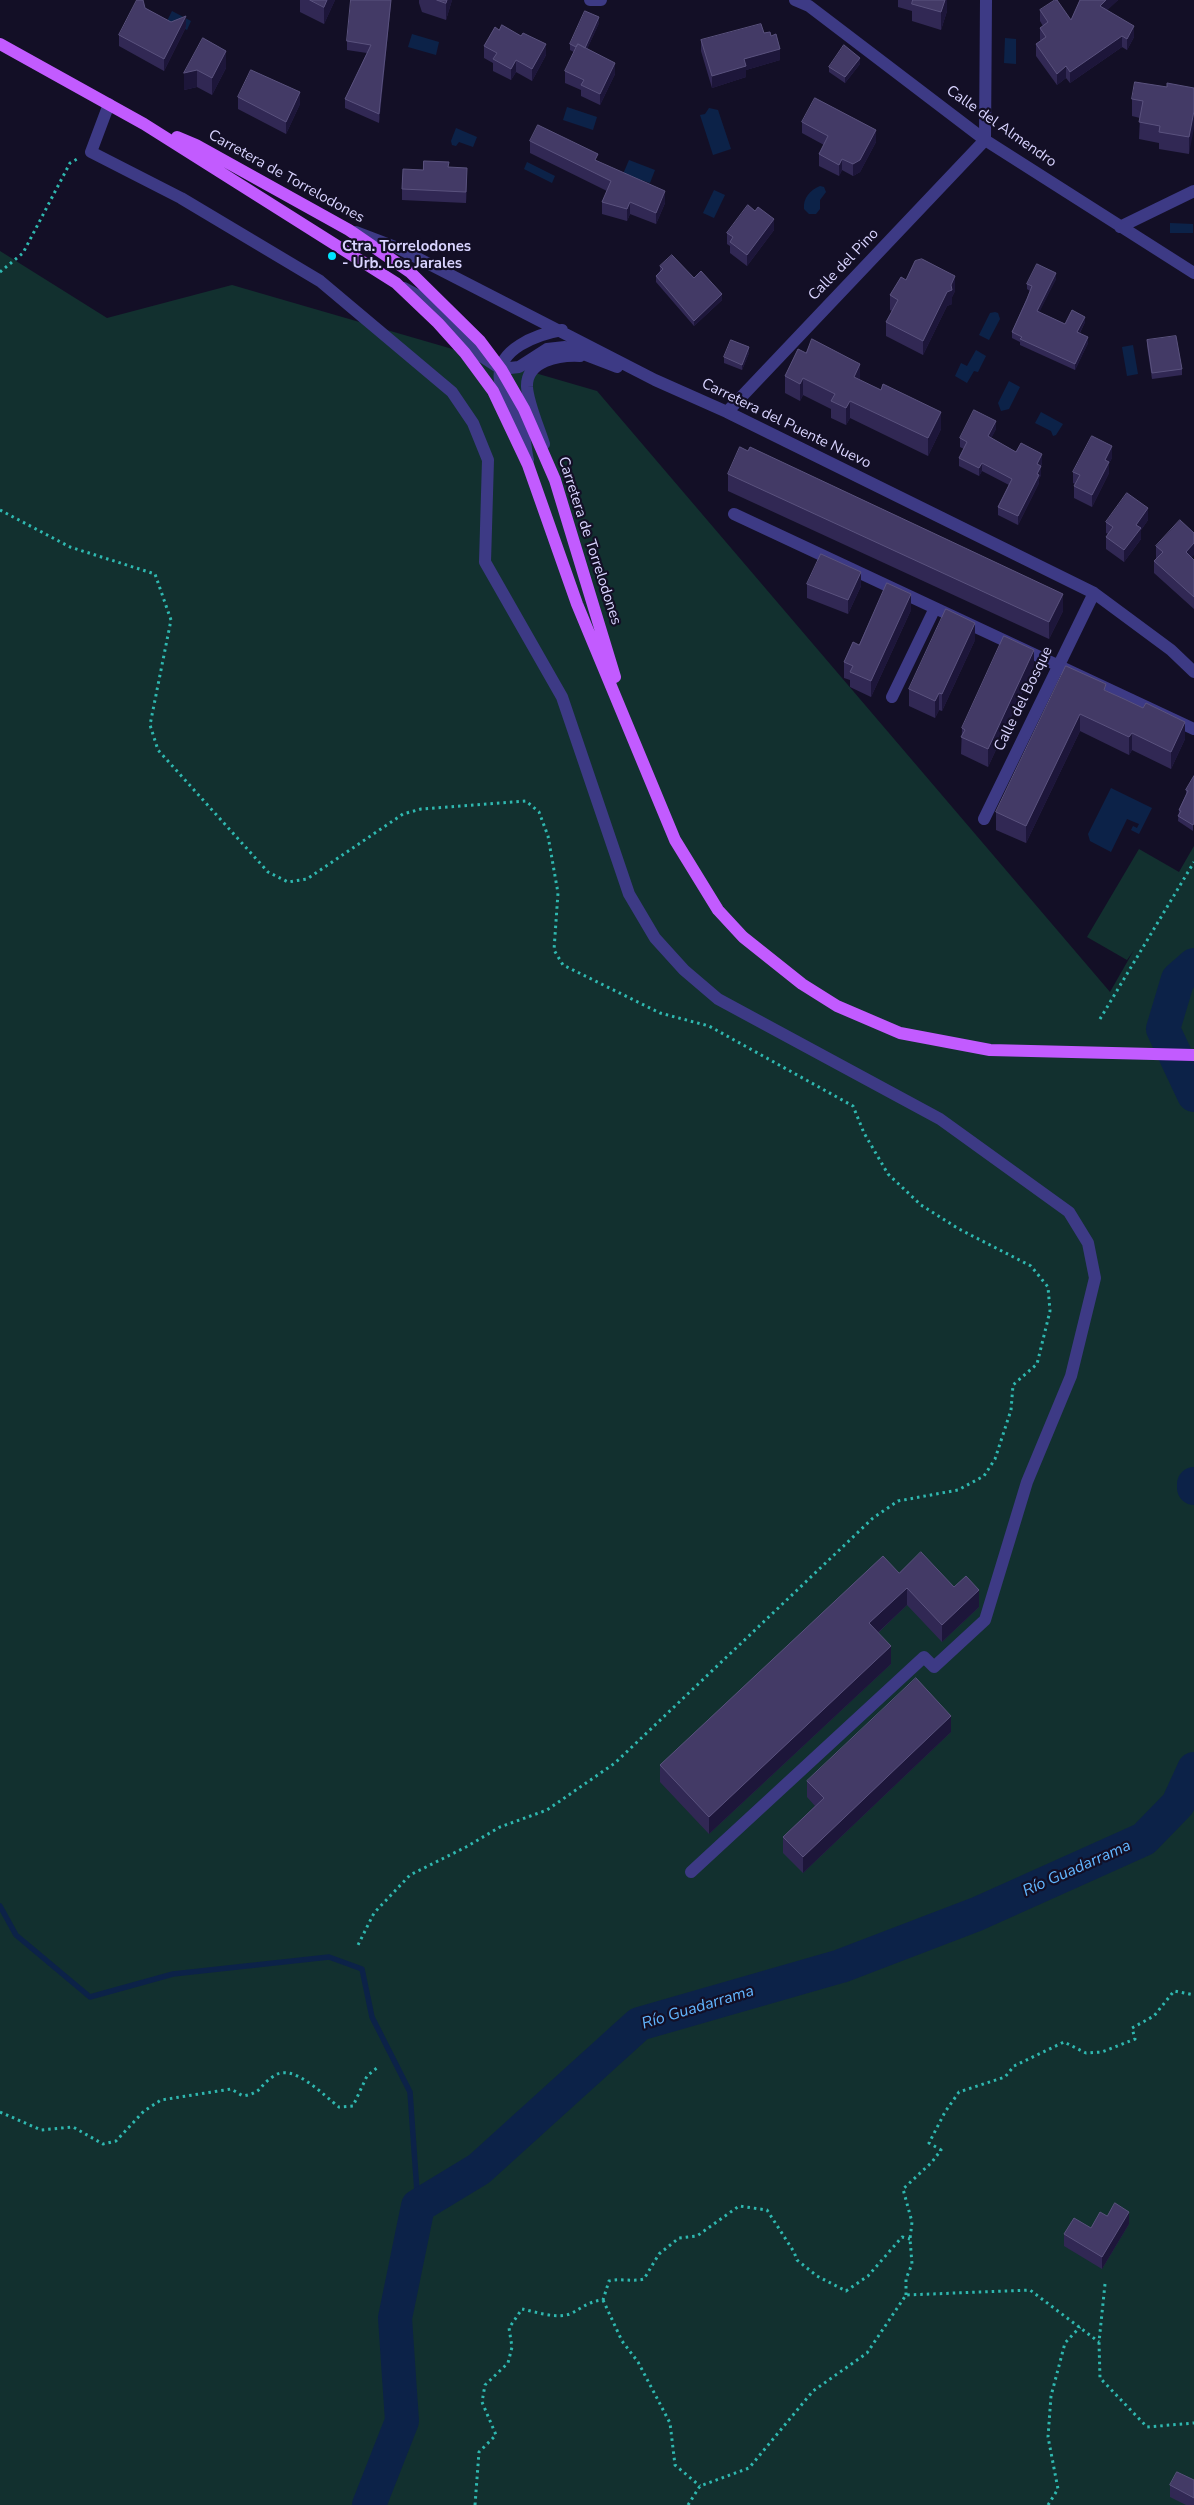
<!DOCTYPE html>
<html>
<head>
<meta charset="utf-8">
<style>
	body { margin:0 }
	canvas { display:block; background:#130f26 }
</style>
</head>
<body>
<canvas width="1194" height="2505"></canvas>
<script>
const g = document.querySelector('canvas').getContext('2d');
g.lineJoin = 'round';
function fill(path, color) { g.fillStyle = color; g.fill(path, 'evenodd'); }
function stroke(path, color, width, dash) { g.strokeStyle = color; g.lineWidth = width; g.lineCap = dash ? 'butt' : 'round'; g.setLineDash(dash || []); g.stroke(path); }
function drawText(font, color, halo, rows, align = 'center') {
  g.font = font + ' "Nunito Sans",sans-serif'; g.lineWidth = 4.5; g.setLineDash([]); g.textBaseline = 'middle'; g.strokeStyle = halo; g.fillStyle = color; for (const [text, x, y, turn = 0] of rows) {
    g.save(); g.translate(x, y); g.rotate((+turn || 0) * Math.PI / 180); g.textAlign = isNaN(turn) ? turn : align; if (halo) g.strokeText(text, 0, 0); g.fillText(text, 0, 0); g.restore();
  }
}
const green = new Path2D(`
	M 0,251 L 107,318 L 232,285 L 597,391 L 1110,992 L 1134,950 L 1127,960 L 1087,937 L 1139,849 L 1179,872 L 1194,846 L 1194,2505 L 0,2505 Z`);
const water = new Path2D(`
	M 172,11 L 191,21 L 187,30 L 172,22 L 166,23 Z
	M 412,34 L 439,42 L 436,55 L 408,47 Z
	M 1005,38 L 1016,39 L 1016,64 L 1004,63 Z
	M 567,107 L 597,117 L 593,130 L 563,120 Z
	M 709,108 L 718,110 L 731,149 L 713,155 L 700,115 L 705,114 Z
	M 456,128 L 477,137 L 473,147 L 459,142 L 456,146 L 452,145 L 451,141 Z
	M 629,160 L 655,170 L 650,183 L 623,174 Z
	M 527,162 L 555,176 L 552,183 L 524,169 Z
	M 820,186 L 824,187 L 826,192 L 820,200 L 820,209 L 816,214 L 809,214 L 804,209 C 803,198 810,190 820,186 Z
	M 714,190 L 725,195 L 714,218 L 703,213 Z
	M 1170,223 L 1193,224 L 1193,233 L 1170,233 Z
	M 995,312 L 998,313 L 1000,319 L 989,340 L 979,335 L 990,313 Z
	M 1133,345 L 1138,374 L 1127,376 L 1122,347 Z
	M 976,350 L 986,356 L 978,372 L 974,371 L 967,383 L 955,376 L 961,363 L 967,366 Z
	M 1009,381 L 1020,387 L 1009,409 L 1001,411 L 998,403 Z
	M 1041,412 L 1063,424 L 1056,435 L 1053,436 L 1051,431 L 1035,423 Z
	M 1111,788 L 1152,808 L 1139,834 L 1131,830 L 1133,826 L 1137,828 L 1139,824 L 1127,819 L 1111,852 L 1090,841 L 1088,834 Z`);
const stream = new Path2D(`
	M 0,1906 L 16,1935 L 90,1997 L 173,1974 L 329,1957 L 362,1969 L 372,2017 L 410,2092 L 418,2206`);
const river = new Path2D(`
	M 1194,965 L 1178,979 L 1163,1029 L 1194,1095
	M 1194,1484 L 1194,1488
	M 369,2505 L 402,2421 L 395,2318 L 418,2206 L 479,2169 L 639,2024 L 841,1966 L 977,1914 L 1144,1839 L 1178,1804 L 1194,1769`);
const path = new Path2D(`
	M 0,272 L 23,253 L 70,163 L 79,158
	M 0,510 L 70,547 L 155,574 L 171,620 L 150,725 L 158,750 L 268,872 L 288,882 L 307,879 L 403,814 L 421,809 L 526,801 L 539,812 L 548,836 L 558,893 L 554,950 L 563,965 L 660,1013 L 709,1026 L 853,1106 L 864,1133 L 888,1174 L 921,1205 L 959,1229 L 1031,1266 L 1048,1287 L 1050,1311 L 1037,1364 L 1013,1385 L 1011,1410 L 995,1459 L 984,1476 L 958,1490 L 898,1501 L 873,1518 L 615,1763 L 547,1810 L 500,1827 L 466,1847 L 410,1875 L 374,1913 L 358,1945
	M 1100,1019 L 1194,862
	M 0,2112 L 41,2130 L 73,2127 L 103,2144 L 116,2141 L 144,2111 L 161,2100 L 231,2089 L 243,2096 C 264,2092 258,2086 274,2076 C 293,2062 324,2096 339,2107 L 353,2106 L 367,2076 L 378,2067
	M 1105,2284 L 1099,2342 L 1100,2378 L 1147,2427 L 1194,2423
	M 906,2295 L 906,2279 L 912,2264 L 910,2239 L 912,2222 L 903,2189 L 932,2162 L 941,2150 L 929,2143 L 945,2112 L 959,2092 L 1005,2077 L 1014,2066 L 1064,2042 L 1086,2053 L 1102,2052 L 1135,2039 L 1132,2028 L 1154,2016 L 1174,1991 L 1194,1995
	M 603,2300 L 622,2341 L 638,2362 L 670,2423 L 675,2465 L 700,2486
	M 475,2505 L 479,2452 L 496,2435 L 482,2402 L 485,2385 L 508,2363 L 512,2347 L 509,2328 L 522,2309 C 536,2312 556,2319 570,2314 C 582,2308 589,2301 603,2300 L 609,2281 C 621,2278 632,2282 644,2279 L 659,2254 L 679,2238 L 697,2236 L 739,2206 L 767,2210 L 794,2252 L 797,2260 L 817,2276 L 846,2291 L 868,2276 L 902,2237 L 910,2239
	M 688,2505 L 700,2486 L 749,2468 L 813,2391 L 867,2353 L 906,2295 L 1030,2290 L 1099,2342
	M 1048,2505 L 1058,2489 L 1048,2437 L 1051,2396 L 1065,2343 L 1080,2327`);
const minor = new Path2D(`
	M 590,0 L 601,0
	M 795,0 L 809,6 L 985,140 L 1194,273
	M 109,104 L 91,152 L 181,198 L 320,281 L 452,392 L 473,423 L 488,460 L 485,562 L 562,697 L 629,894 L 655,938 L 684,970 L 718,999 L 940,1119 L 1069,1212 L 1088,1243 L 1095,1278 L 1071,1376 L 1027,1482 L 985,1620 L 934,1667 L 924,1657 L 691,1872
	M 1120,227 L 1194,191
	M 356,232 L 398,248 L 655,380 L 727,412 L 1094,593 L 1171,650 L 1194,672
	M 404,288 L 430,302 L 481,356 L 501,369 L 519,367 L 547,349 L 565,347 L 617,367
	M 727,412 L 985,140 L 986,0
	M 544,444 C 539,428 528,403 527,387 C 526,360 560,355 580,356
	M 528,460 C 526,453 526,445 524,437 C 519,418 503,400 500,381 C 495,349 538,334 562,330
	M 734,514 L 1194,729
	M 892,697 L 935,608
	M 984,819 L 1094,593`);
const major = new Path2D(`
	M 0,44 L 144,124 L 396,283 L 438,323 L 465,353 L 493,391 L 528,465 L 577,604 L 675,840 L 718,910 L 743,937 L 802,984 L 837,1006 L 900,1033 L 990,1050 L 1194,1055
	M 177,137 L 196,145 L 349,230 L 410,272 L 480,341 L 501,369 L 524,409 L 555,480 L 615,677`);
const wall = new Path2D(`
	M 300,0 L 335,0 L 324,24 L 300,12 Z
	M 391,0 L 391,3 L 379,123 L 345,108 L 345,99 L 367,53 L 347,50 L 347,41 Z
	M 419,0 L 452,0 L 446,20 L 422,12 L 419,3 Z
	M 898,0 L 947,0 L 947,11 L 941,30 L 912,21 L 912,11 L 898,7 Z
	M 1080,0 L 1118,0 L 1107,10 L 1134,37 L 1127,50 L 1122,47 L 1070,83 L 1066,78 L 1057,85 L 1036,56 L 1036,44 L 1041,41 L 1040,40 L 1040,28 L 1043,26 L 1040,21 L 1040,10 L 1071,20 Z
	M 145,8 L 171,22 L 186,27 L 164,71 L 119,46 L 119,35 Z
	M 599,23 L 587,49 L 615,74 L 600,105 L 581,96 L 581,90 L 565,83 L 565,71 L 574,52 L 570,50 L 570,44 Z
	M 764,33 L 780,60 L 746,70 L 746,77 L 712,88 L 701,51 L 701,40 Z
	M 484,46 L 546,55 L 532,81 L 516,72 L 511,80 L 493,71 L 493,63 L 484,58 Z
	M 226,51 L 226,68 L 212,95 L 197,87 L 184,90 L 184,73 Z
	M 860,64 L 845,83 L 829,72 L 829,67 Z
	M 1167,87 L 1194,88 L 1189,154 L 1159,149 L 1159,143 L 1139,139 L 1140,118 L 1132,116 L 1132,99 Z
	M 238,97 L 300,104 L 286,134 L 238,109 Z
	M 802,122 L 876,142 L 860,172 L 853,176 L 842,170 L 839,176 L 819,166 L 819,154 L 824,145 L 802,133 Z
	M 530,141 L 598,162 L 665,203 L 656,224 L 630,214 L 627,221 L 602,214 L 602,202 L 607,191 L 530,153 Z
	M 449,167 L 467,179 L 466,203 L 402,200 L 402,189 L 423,170 Z
	M 755,211 L 774,230 L 747,266 L 730,253 L 730,246 L 727,244 L 727,233 Z
	M 660,266 L 694,278 L 722,300 L 694,326 L 656,282 L 656,276 L 660,271 Z
	M 1056,279 L 1039,312 L 1065,324 L 1085,322 L 1080,333 L 1088,343 L 1075,370 L 1020,345 L 1020,342 L 1012,338 L 1012,332 L 1030,291 L 1027,289 L 1027,284 Z
	M 906,280 L 955,291 L 952,297 L 952,304 L 947,306 L 923,355 L 886,336 L 886,322 L 892,311 L 890,310 L 890,295 Z
	M 1147,340 L 1182,369 L 1182,375 L 1152,379 L 1147,346 Z
	M 749,353 L 742,370 L 724,363 L 724,357 Z
	M 785,376 L 860,380 L 941,429 L 928,456 L 850,418 L 846,425 L 831,418 L 831,409 L 803,395 L 800,401 L 785,393 Z
	M 996,429 L 991,438 L 1016,452 L 1042,463 L 1041,466 L 1041,475 L 1039,479 L 1039,483 L 1018,525 L 998,515 L 998,507 L 1009,485 L 982,471 L 979,476 L 959,466 L 959,458 L 964,449 L 960,447 L 960,438 Z
	M 1112,458 L 1109,463 L 1109,473 L 1092,507 L 1074,498 L 1074,486 L 1075,484 L 1073,483 L 1073,472 Z
	M 728,474 L 1063,611 L 1049,639 L 728,491 Z
	M 1148,520 L 1141,530 L 1141,539 L 1124,562 L 1106,549 L 1106,537 L 1108,534 L 1106,533 L 1106,522 Z
	M 1156,546 L 1191,558 L 1194,560 L 1194,609 L 1154,573 L 1154,561 L 1157,558 L 1156,558 Z
	M 807,584 L 861,586 L 848,614 L 807,598 Z
	M 911,610 L 871,697 L 850,687 L 850,680 L 844,678 L 844,662 L 859,645 Z
	M 975,640 L 942,711 L 939,710 L 935,718 L 909,706 L 909,689 Z
	M 1066,666 L 1185,739 L 1171,769 L 1132,750 L 1129,755 L 1080,731 L 1026,843 L 996,830 L 996,812 Z
	M 1034,667 L 988,767 L 961,754 L 962,728 Z
	M 1194,776 L 1193,831 L 1178,821 L 1179,810 L 1186,794 L 1186,790 Z
	M 899,1573 L 954,1587 L 979,1607 L 942,1642 L 907,1605 L 878,1633 L 891,1664 L 709,1834 L 660,1782 L 660,1765 Z
	M 951,1732 L 803,1873 L 783,1853 L 783,1837 L 815,1806 L 807,1797 L 807,1781 Z
	M 1129,2224 L 1102,2269 L 1064,2246 L 1064,2234 L 1091,2228 Z
	M 1194,2480 L 1194,2505 L 1186,2505 L 1170,2497 L 1170,2485 Z`);
const shadedWall = new Path2D(`
	M 327,0 L 335,0 L 324,24 L 324,7 Z
	M 391,0 L 391,3 L 379,123 L 379,114 Z
	M 447,0 L 452,0 L 446,20 L 446,3 Z
	M 945,0 L 947,0 L 947,11 L 941,30 L 941,12 Z
	M 1106,0 L 1118,0 L 1100,17 L 1100,6 Z
	M 186,16 L 186,27 L 164,71 L 164,59 Z
	M 599,17 L 599,23 L 584,56 L 584,50 Z
	M 1134,26 L 1134,37 L 1127,50 L 1127,39 Z
	M 1122,36 L 1122,47 L 1070,83 L 1070,72 Z
	M 546,44 L 546,55 L 532,81 L 532,69 Z
	M 780,49 L 780,60 L 746,70 L 746,77 L 712,88 L 712,76 L 744,59 Z
	M 226,51 L 226,68 L 212,95 L 212,78 Z
	M 860,58 L 860,64 L 845,83 L 845,77 Z
	M 516,60 L 516,72 L 511,80 L 511,69 Z
	M 615,63 L 615,74 L 600,105 L 600,94 Z
	M 1066,66 L 1066,78 L 1057,85 L 1057,74 Z
	M 197,70 L 197,87 L 184,90 L 184,73 Z
	M 300,92 L 300,104 L 286,134 L 286,122 Z
	M 1194,111 L 1194,128 L 1189,154 L 1189,137 Z
	M 876,130 L 876,142 L 860,172 L 853,176 L 853,164 Z
	M 842,159 L 842,170 L 839,176 L 839,165 Z
	M 467,168 L 467,179 L 466,203 L 466,192 Z
	M 665,191 L 665,203 L 656,224 L 656,213 Z
	M 630,202 L 630,214 L 627,221 L 627,209 Z
	M 774,219 L 774,230 L 747,266 L 747,255 Z
	M 1056,273 L 1056,279 L 1037,317 L 1037,311 Z
	M 955,276 L 955,291 L 952,297 L 952,304 L 947,306 L 923,355 L 923,341 Z
	M 722,294 L 722,300 L 694,326 L 694,321 Z
	M 1085,317 L 1085,322 L 1077,338 L 1077,332 Z
	M 1088,337 L 1088,343 L 1075,370 L 1075,364 Z
	M 749,347 L 749,353 L 742,370 L 742,365 Z
	M 860,364 L 860,381 L 854,377 Z
	M 803,378 L 803,395 L 800,401 L 800,384 Z
	M 850,401 L 850,418 L 846,425 L 846,408 Z
	M 941,412 L 941,429 L 928,456 L 928,438 Z
	M 996,421 L 996,429 L 988,445 L 988,436 Z
	M 1112,446 L 1112,458 L 1109,463 L 1109,473 L 1092,507 L 1092,495 L 1105,460 Z
	M 1042,454 L 1042,463 L 1037,472 L 1037,464 Z
	M 982,463 L 982,471 L 979,476 L 979,468 Z
	M 1041,466 L 1041,475 L 1039,479 L 1039,483 L 1018,525 L 1018,516 Z
	M 1148,508 L 1148,520 L 1141,530 L 1141,539 L 1124,562 L 1124,550 L 1136,525 Z
	M 1194,543 L 1194,555 L 1186,564 L 1186,552 Z
	M 861,572 L 861,586 L 848,614 L 848,600 Z
	M 911,594 L 911,610 L 871,697 L 871,681 Z
	M 1063,594 L 1063,611 L 1049,639 L 1049,622 Z
	M 975,623 L 975,640 L 942,711 L 942,694 Z
	M 1034,650 L 1034,667 L 988,767 L 988,749 Z
	M 939,693 L 939,710 L 935,718 L 935,701 Z
	M 1080,714 L 1080,731 L 1026,843 L 1026,826 Z
	M 1185,722 L 1185,739 L 1171,769 L 1171,752 Z
	M 1132,733 L 1132,750 L 1129,755 L 1129,737 Z
	M 907,1588 L 907,1605 L 869,1641 L 869,1623 Z
	M 979,1590 L 979,1607 L 942,1642 L 942,1625 Z
	M 891,1646 L 891,1664 L 709,1834 L 709,1817 Z
	M 951,1716 L 951,1732 L 803,1873 L 803,1857 Z
	M 1129,2212 L 1129,2224 L 1102,2269 L 1102,2257 Z`);
const building = new Path2D(`
	M 137,0 L 143,0 L 145,8 L 171,22 L 186,16 L 164,59 L 119,35 Z
	M 310,0 L 327,0 L 324,7 Z
	M 351,0 L 391,0 L 379,114 L 345,99 L 371,45 L 347,41 Z
	M 437,0 L 447,0 L 446,3 Z
	M 913,0 L 945,0 L 941,12 L 912,4 Z
	M 1055,0 L 1057,0 L 1071,20 L 1080,0 L 1106,0 L 1100,6 L 1134,26 L 1127,39 L 1122,36 L 1070,72 L 1066,66 L 1057,74 L 1036,44 L 1046,37 L 1040,28 L 1048,22 L 1040,10 Z
	M 585,11 L 599,17 L 585,48 L 578,44 L 576,47 L 570,44 Z
	M 761,24 L 764,33 L 770,32 L 771,36 L 776,34 L 780,49 L 744,59 L 746,66 L 712,76 L 701,40 Z
	M 502,25 L 521,36 L 523,33 L 546,44 L 532,69 L 516,60 L 511,69 L 493,59 L 497,53 L 484,46 L 495,27 L 499,30 Z
	M 203,38 L 226,51 L 212,78 L 197,70 L 184,73 Z
	M 578,44 L 615,63 L 600,94 L 581,85 L 584,80 L 565,71 Z
	M 844,45 L 860,58 L 845,77 L 829,67 Z
	M 251,70 L 300,92 L 286,122 L 238,97 Z
	M 1135,82 L 1167,87 L 1167,83 L 1194,88 L 1194,111 L 1189,137 L 1159,132 L 1160,126 L 1139,122 L 1143,101 L 1132,99 Z
	M 815,98 L 876,130 L 860,160 L 853,164 L 842,159 L 839,165 L 819,154 L 828,136 L 802,122 Z
	M 538,125 L 598,154 L 595,160 L 665,191 L 656,213 L 630,202 L 627,209 L 602,202 L 611,181 L 530,141 Z
	M 424,161 L 449,162 L 448,167 L 467,168 L 466,192 L 402,189 L 403,169 L 423,170 Z
	M 748,205 L 755,211 L 758,207 L 774,219 L 747,255 L 730,242 L 733,237 L 727,233 Z
	M 672,255 L 694,278 L 701,271 L 722,294 L 694,321 L 656,276 L 663,269 L 660,266 Z
	M 922,259 L 955,276 L 951,285 L 952,290 L 947,292 L 923,341 L 886,322 L 898,300 L 890,295 L 901,277 L 906,280 L 915,261 Z
	M 1037,264 L 1056,273 L 1037,311 L 1065,324 L 1072,310 L 1085,317 L 1077,332 L 1088,337 L 1075,364 L 1020,339 L 1022,337 L 1012,332 L 1027,299 L 1032,286 L 1027,284 Z
	M 1176,336 L 1182,369 L 1152,373 L 1147,340 Z
	M 812,339 L 860,364 L 854,377 L 881,390 L 883,384 L 941,412 L 928,438 L 850,401 L 846,408 L 831,401 L 835,394 L 803,378 L 800,384 L 785,376 L 798,349 L 806,353 Z
	M 731,340 L 749,347 L 742,365 L 724,357 Z
	M 974,410 L 996,421 L 988,436 L 1016,452 L 1021,443 L 1042,454 L 1037,464 L 1041,466 L 1037,474 L 1039,475 L 1018,516 L 998,507 L 1012,479 L 982,463 L 979,468 L 959,458 L 967,442 L 960,438 Z
	M 1092,436 L 1112,446 L 1105,460 L 1109,462 L 1092,495 L 1074,486 L 1080,475 L 1073,472 Z
	M 740,447 L 748,451 L 750,447 L 1063,594 L 1049,622 L 728,474 Z
	M 1127,493 L 1148,508 L 1136,525 L 1141,528 L 1124,550 L 1106,537 L 1113,527 L 1106,522 Z
	M 1180,520 L 1194,533 L 1194,543 L 1186,552 L 1194,560 L 1194,597 L 1154,561 L 1163,552 L 1156,546 Z
	M 821,554 L 861,572 L 848,600 L 807,584 Z
	M 887,583 L 911,594 L 871,681 L 850,672 L 853,666 L 844,662 L 853,642 L 859,645 Z
	M 946,609 L 975,623 L 942,694 L 939,693 L 935,701 L 909,689 Z
	M 1004,636 L 1034,650 L 988,749 L 961,737 L 965,730 L 962,728 Z
	M 1066,666 L 1106,684 L 1104,690 L 1124,699 L 1143,708 L 1146,703 L 1185,722 L 1171,752 L 1132,733 L 1129,737 L 1080,714 L 1026,826 L 996,812 Z
	M 1194,776 L 1194,823 L 1193,825 L 1178,816 L 1181,811 L 1179,810 L 1188,791 L 1186,790 Z
	M 921,1552 L 954,1587 L 966,1576 L 979,1590 L 942,1625 L 907,1588 L 869,1623 L 891,1646 L 709,1817 L 660,1765 L 883,1556 L 899,1573 Z
	M 916,1678 L 951,1716 L 803,1857 L 783,1837 L 824,1798 L 807,1781 Z
	M 1115,2203 L 1129,2212 L 1102,2257 L 1064,2234 L 1074,2218 L 1091,2228 L 1100,2212 L 1107,2216 Z
	M 1177,2472 L 1194,2480 L 1194,2498 L 1170,2485 Z`);
const markers = [
	[332,256,5,"#00e5ff"]
];
const streetNames = [
	["Calle del Almendro",1001,127,35],
	["Carretera de Torrelodones",286,177,29],
	["Calle del Pino",844,265,-46],
	["Carretera del Puente Nuevo",786,424,26],
	["Carretera de Torrelodones",589,541,72],
	["Calle del Bosque",1024,699,-64]
];
const poiNames = [
	["Ctra. Torrelodones",342,247],
	["- Urb. Los Jarales",342,264]
];
const waterNames = [
	["Río Guadarrama",1077,1869,-24],
	["Río Guadarrama",698,2008,-17]
];
fill(green, '#12302f');
fill(water, '#0c2248');
stroke(stream, '#0c2248', 5.5);
stroke(river, '#0c2248', 34);
stroke(path, '#2fb8b0', 3, [2.5, 4]);
stroke(minor, '#3d3a85', 12);
stroke(major, '#c25bff', 12);
fill(wall, '#312854');
fill(shadedWall, '#1d163a');
fill(building, '#433a66');
stroke(building, '#5a527e', 1);
for (const [x, y, r, color] of markers) { const dot = new Path2D(); dot.arc(x, y, r, 0, 2 * Math.PI); g.fillStyle = color; g.fill(dot); stroke(dot, '#130f26', 2); }
drawText('15px', '#d9d4ff', '#130f26', streetNames);
drawText('bold 15px', '#d9d4ff', '#130f26', poiNames, 'left');
drawText('italic 16px', '#62b6ff', '#130f26', waterNames);
</script>
</body>
</html>
